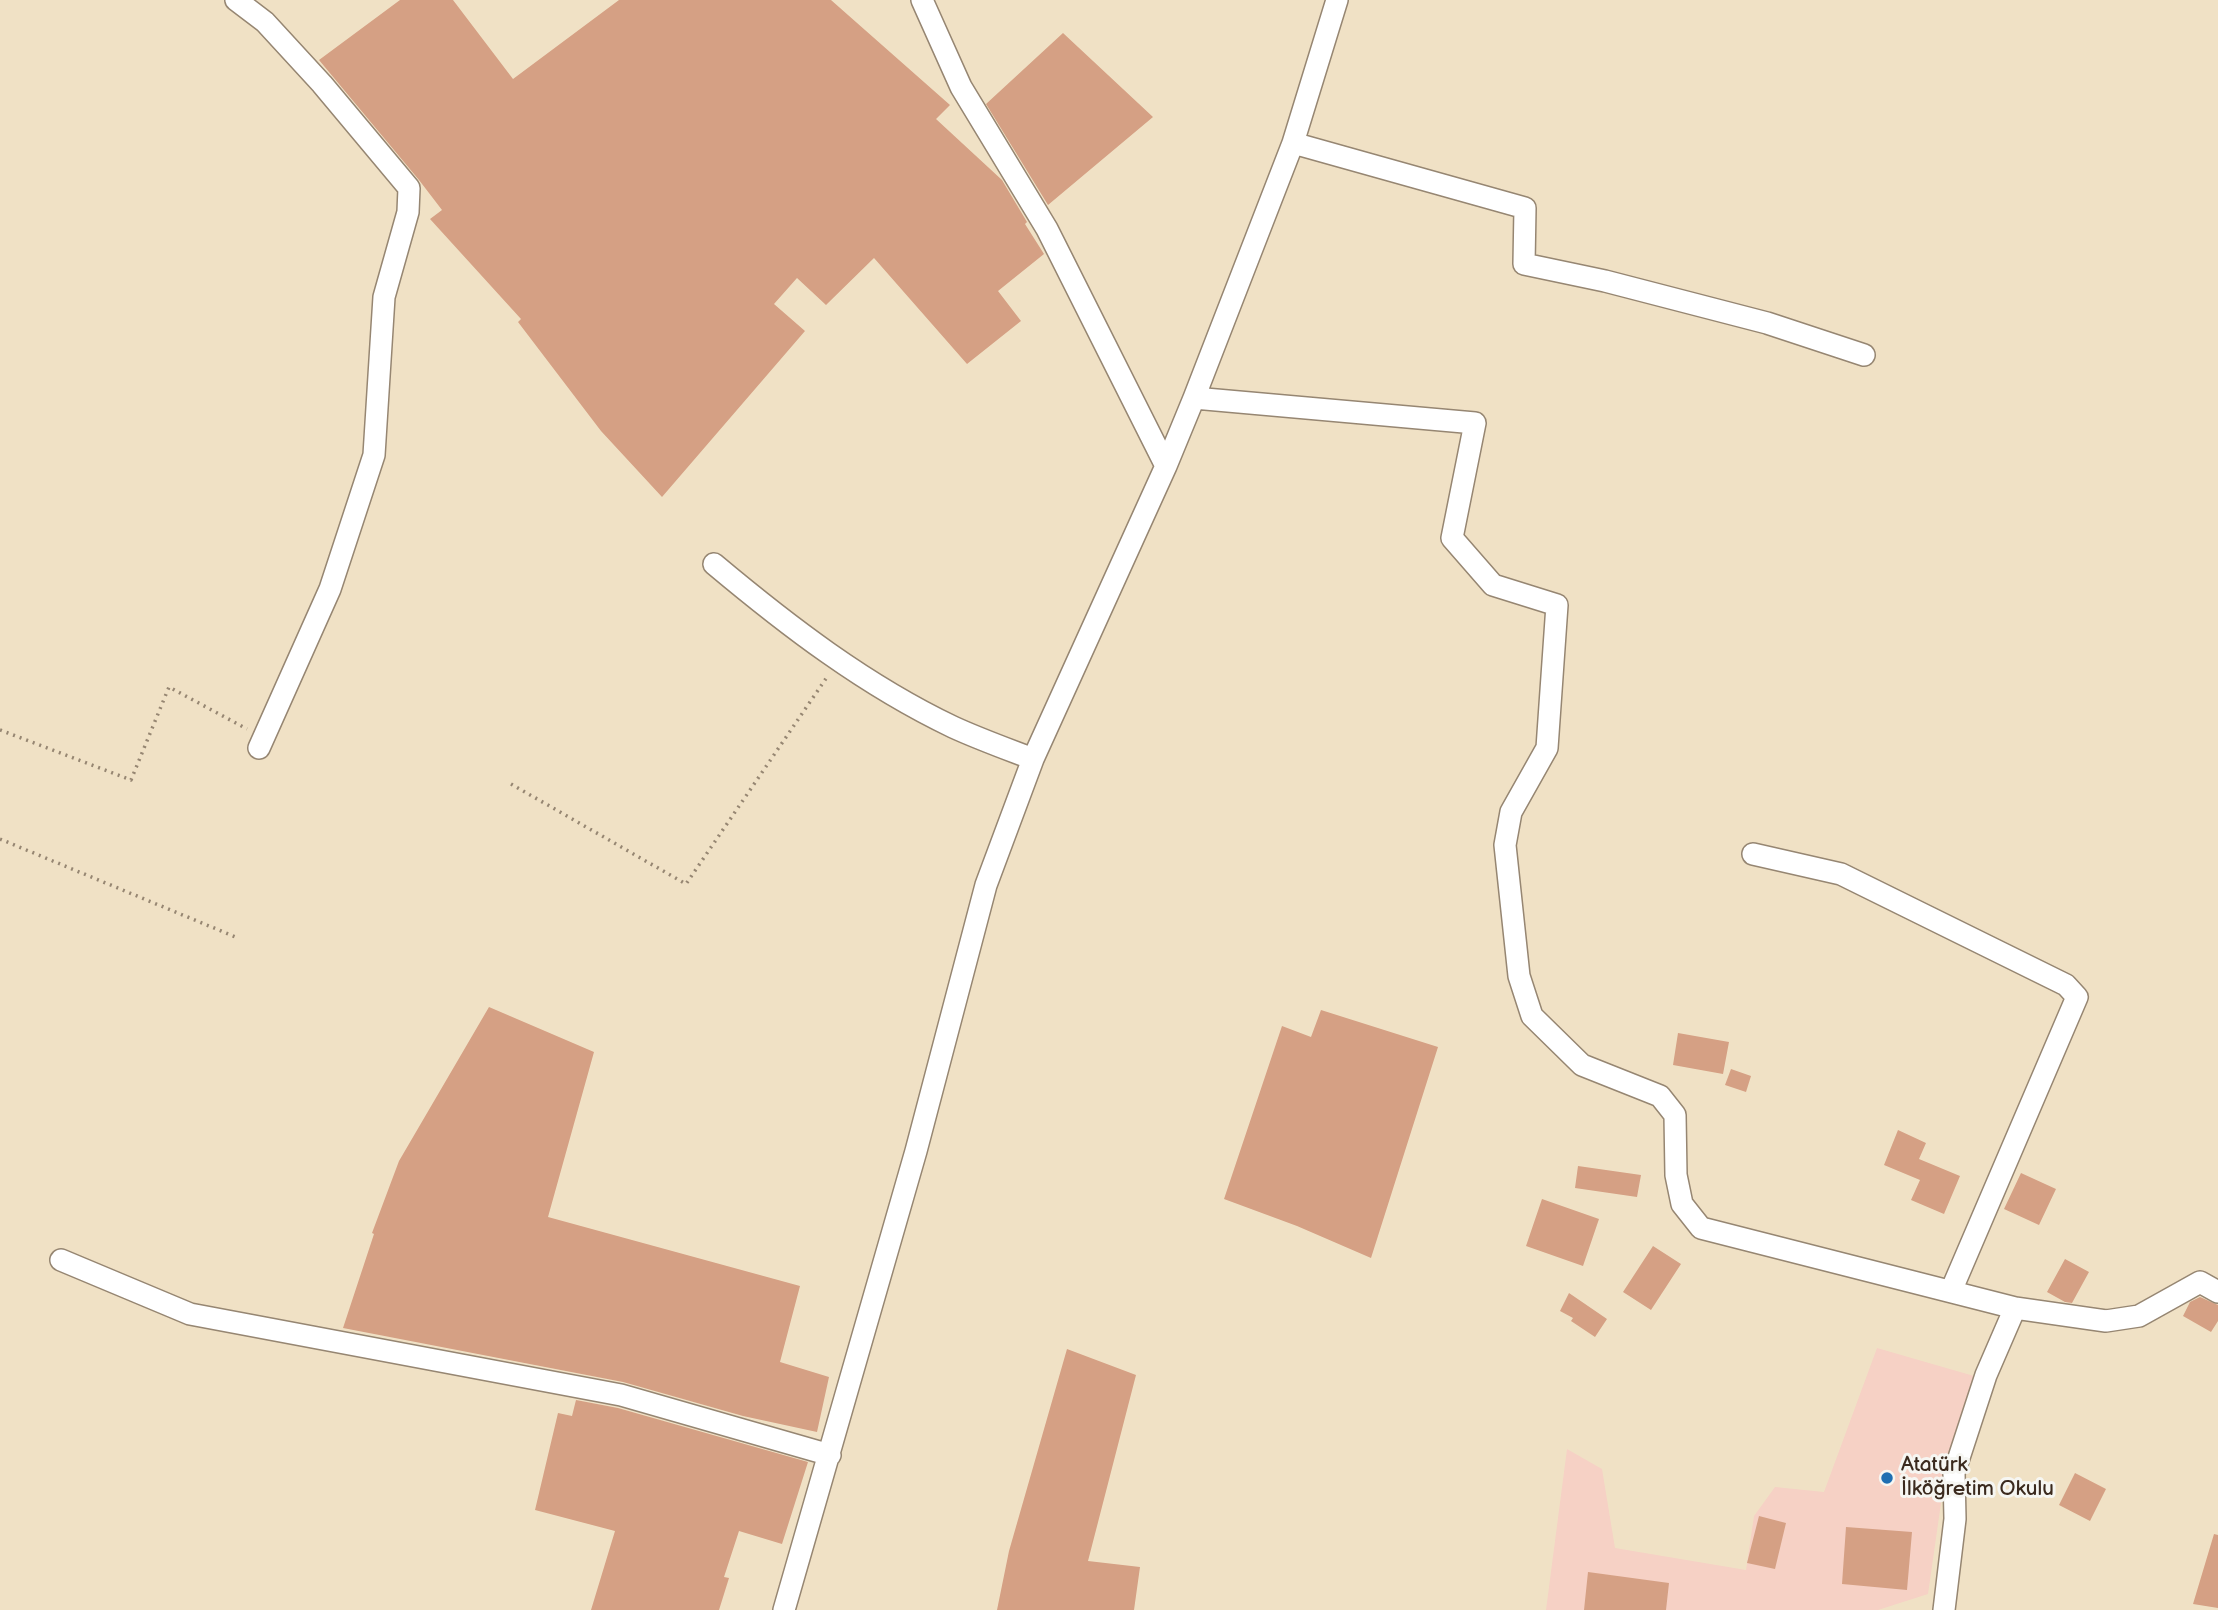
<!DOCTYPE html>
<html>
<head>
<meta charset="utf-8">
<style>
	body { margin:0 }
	canvas { display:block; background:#f0e1c5 }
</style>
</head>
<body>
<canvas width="2218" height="1610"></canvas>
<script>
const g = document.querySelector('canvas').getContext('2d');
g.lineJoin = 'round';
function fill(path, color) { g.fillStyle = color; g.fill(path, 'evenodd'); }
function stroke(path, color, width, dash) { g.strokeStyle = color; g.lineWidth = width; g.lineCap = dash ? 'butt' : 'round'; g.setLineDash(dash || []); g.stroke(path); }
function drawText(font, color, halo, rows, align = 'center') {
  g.font = font + ' "Balsamiq Sans",sans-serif'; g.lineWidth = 6; g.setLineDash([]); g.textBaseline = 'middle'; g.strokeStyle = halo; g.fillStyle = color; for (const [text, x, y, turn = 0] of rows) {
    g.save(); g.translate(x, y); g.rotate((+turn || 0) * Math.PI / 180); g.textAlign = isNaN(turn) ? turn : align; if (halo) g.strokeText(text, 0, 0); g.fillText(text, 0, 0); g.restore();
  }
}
const built = new Path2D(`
	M 1877,1348 L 1974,1376 L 1947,1461 L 1928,1594 L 1878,1610 L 1546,1610 L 1567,1449 L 1602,1469 L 1615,1548 L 1746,1570 L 1754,1516 L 1775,1487 L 1824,1492 Z`);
const building = new Path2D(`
	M 400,0 L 453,0 L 513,79 L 619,0 L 831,0 L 950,105 L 936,119 L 1002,180 L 1027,222 L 1025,224 L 1044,254 L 998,291 L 1021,321 L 967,364 L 874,258 L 826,305 L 797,278 L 774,304 L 805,331 L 662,497 L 601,431 L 518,322 L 521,319 L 430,219 L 442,210 L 419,180 L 319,60 Z
	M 1063,33 L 1153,117 L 1048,205 L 986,104 Z
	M 489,1007 L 594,1052 L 548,1217 L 800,1286 L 780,1362 L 829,1377 L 817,1432 L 743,1416 L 623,1382 L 343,1328 L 374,1234 L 372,1233 L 399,1161 Z
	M 1321,1010 L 1438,1047 L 1371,1258 L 1297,1226 L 1224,1199 L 1282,1026 L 1311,1037 Z
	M 1678,1033 L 1729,1042 L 1723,1074 L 1673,1065 Z
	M 1731,1069 L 1751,1076 L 1746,1092 L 1725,1085 Z
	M 1898,1130 L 1926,1143 L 1919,1159 L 1960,1176 L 1944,1214 L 1911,1200 L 1920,1180 L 1884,1165 Z
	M 1578,1166 L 1641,1175 L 1637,1197 L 1575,1188 Z
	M 2021,1173 L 2056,1189 L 2039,1225 L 2004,1209 Z
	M 1542,1199 L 1599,1219 L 1583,1266 L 1526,1246 Z
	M 1653,1246 L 1681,1264 L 1651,1310 L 1623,1292 Z
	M 2065,1259 L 2089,1272 L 2072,1303 L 2065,1302 L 2047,1292 Z
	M 1569,1293 L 1607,1319 L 1595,1337 L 1571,1321 L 1573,1318 L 1560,1311 Z
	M 2200,1297 L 2218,1305 L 2218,1321 L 2211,1332 L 2183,1316 L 2190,1302 Z
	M 1067,1349 L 1136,1375 L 1088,1561 L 1140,1567 L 1134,1610 L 997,1610 L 1009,1551 Z
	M 576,1400 L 618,1408 L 808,1462 L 782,1544 L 739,1531 L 724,1577 L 729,1578 L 719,1610 L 591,1610 L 615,1531 L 535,1510 L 558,1413 L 572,1416 Z
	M 2075,1473 L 2106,1489 L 2090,1521 L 2059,1505 Z
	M 1759,1516 L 1786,1523 L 1775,1569 L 1747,1563 Z
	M 1846,1527 L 1912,1532 L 1907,1590 L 1842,1584 Z
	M 2214,1534 L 2218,1535 L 2218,1608 L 2193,1604 Z
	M 1588,1572 L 1669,1583 L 1666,1610 L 1584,1610 Z`);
const path = new Path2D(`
	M 0,730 L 131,780 L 169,687 L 247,729
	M 511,784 L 686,884 L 827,677
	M 0,839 L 238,938`);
const minor = new Path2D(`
	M 236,0 L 265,22 L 322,84 L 409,188 L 408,212 L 384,297 L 374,455 L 330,589 L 259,748
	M 922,0 L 961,87 L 1047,229 L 1166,466
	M 1293,143 L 1525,208 L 1524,264 L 1605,281 L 1767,323 L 1864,355
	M 1194,398 L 1475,423 L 1452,538 L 1493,585 L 1557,605 L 1547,748 L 1511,812 L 1505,845 L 1519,976 L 1532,1016 L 1582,1065 L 1660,1096 L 1675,1115 L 1676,1175 L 1682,1204 L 1701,1228 L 2015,1308 L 1986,1375 L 1954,1473 L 1955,1519 L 1944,1610
	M 714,564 C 788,626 865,685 953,727 C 979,739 1007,749 1033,759
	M 1753,854 L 1841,874 L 2066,985 L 2077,997 L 1951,1291
	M 61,1260 L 190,1314 L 621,1395 L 830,1455
	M 2015,1308 L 2106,1321 L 2139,1316 L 2200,1282 L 2218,1292
	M 784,1610 L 916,1151 L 986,885 L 1033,759 L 1166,466 L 1194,398 L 1293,143 L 1337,0`);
const markers = [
	[1887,1478,7,"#1f6fb2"]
];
const poiNames = [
	["Atatürk",1901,1466],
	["İlköğretim Okulu",1901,1490]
];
fill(built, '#f6d1c5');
fill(building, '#d5a084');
stroke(minor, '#968672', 24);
stroke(path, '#968672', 3.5, [2, 5]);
stroke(minor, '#fff', 21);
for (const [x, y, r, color] of markers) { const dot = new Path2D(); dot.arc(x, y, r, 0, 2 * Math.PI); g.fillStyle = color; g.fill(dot); stroke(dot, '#f6f6f2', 2.5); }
drawText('21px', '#3b2a1e', '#f6f6f2', poiNames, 'left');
</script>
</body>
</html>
